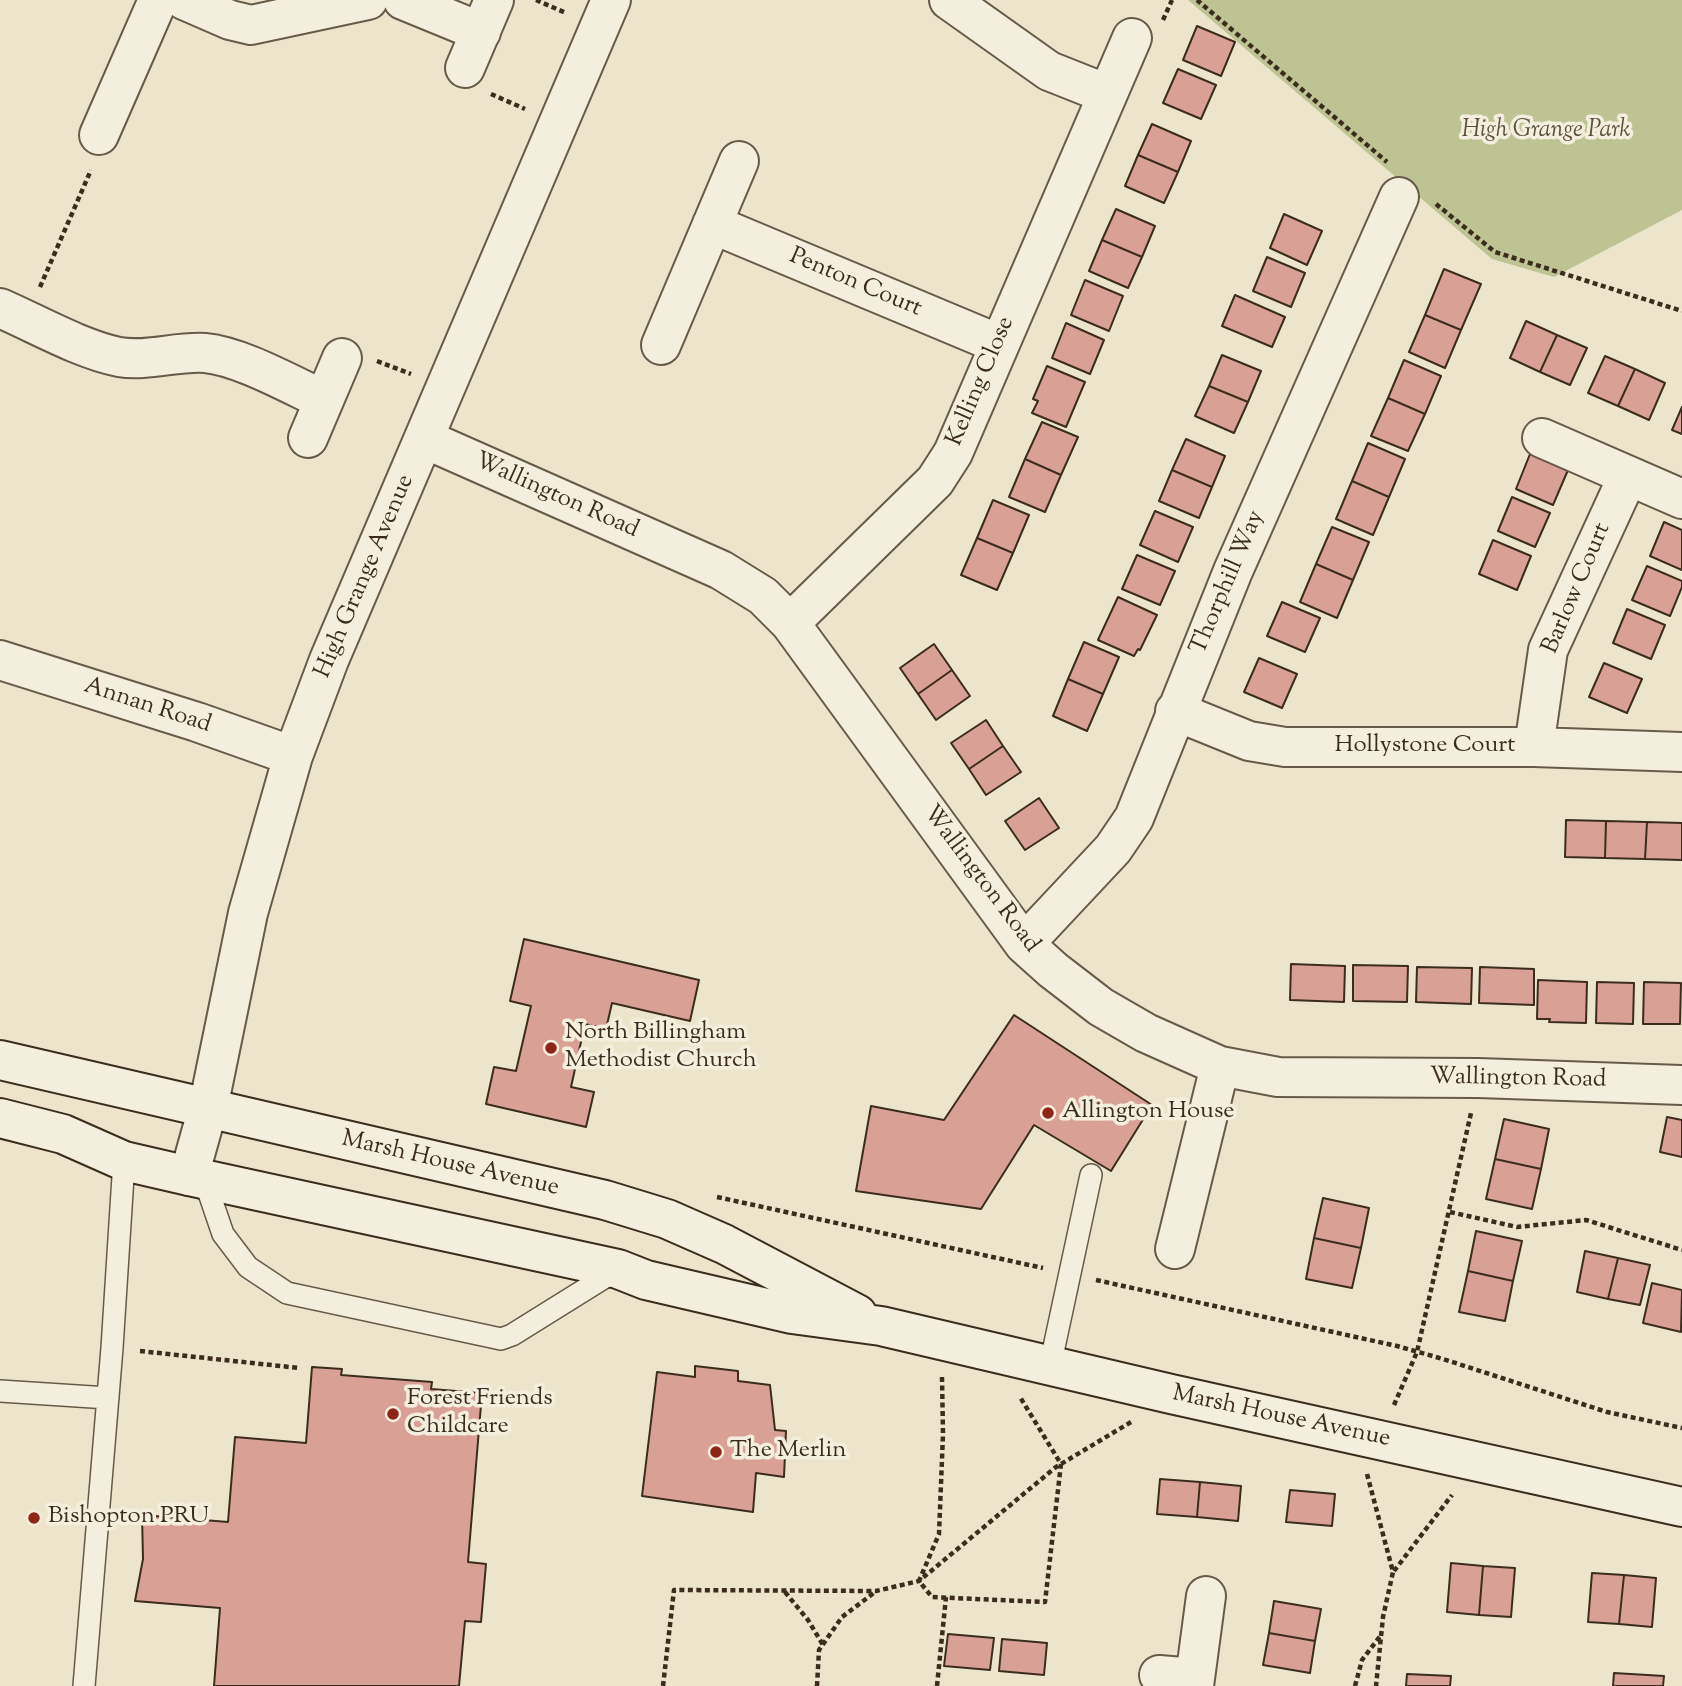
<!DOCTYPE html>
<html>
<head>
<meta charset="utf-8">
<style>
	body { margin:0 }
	canvas { display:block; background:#ede5cb }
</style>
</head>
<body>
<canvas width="1682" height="1686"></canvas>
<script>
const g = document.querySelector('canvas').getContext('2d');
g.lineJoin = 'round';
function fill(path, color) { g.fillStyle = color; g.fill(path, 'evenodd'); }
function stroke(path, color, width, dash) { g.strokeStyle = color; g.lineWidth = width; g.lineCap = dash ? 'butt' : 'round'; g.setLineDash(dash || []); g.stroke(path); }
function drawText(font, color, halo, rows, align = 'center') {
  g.font = font + ' "Sorts Mill Goudy",serif'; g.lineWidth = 7; g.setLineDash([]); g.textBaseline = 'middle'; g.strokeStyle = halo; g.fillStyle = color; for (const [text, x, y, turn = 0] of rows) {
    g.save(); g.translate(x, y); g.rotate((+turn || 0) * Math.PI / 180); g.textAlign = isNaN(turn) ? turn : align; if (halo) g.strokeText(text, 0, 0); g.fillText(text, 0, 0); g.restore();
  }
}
const green = new Path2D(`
	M 1188,0 L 1682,0 L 1682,210 L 1554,277 L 1492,259 Z`);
const building = new Path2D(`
	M 1197,26 L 1235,42 L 1221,76 L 1183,60 Z
	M 1178,69 L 1216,85 L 1201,119 L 1163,103 Z
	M 1152,124 L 1191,141 L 1178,172 L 1138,155 Z
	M 1138,155 L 1178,172 L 1164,203 L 1125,186 Z
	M 1116,209 L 1155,226 L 1142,257 L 1102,240 Z
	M 1284,214 L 1322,231 L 1307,265 L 1270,248 Z
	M 1102,240 L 1142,257 L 1128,288 L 1089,271 Z
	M 1267,257 L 1305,273 L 1291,307 L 1253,291 Z
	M 1444,269 L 1481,284 L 1461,330 L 1425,315 Z
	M 1085,280 L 1123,296 L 1109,331 L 1071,315 Z
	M 1235,295 L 1285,317 L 1272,347 L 1222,326 Z
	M 1425,315 L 1461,330 L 1445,368 L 1409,352 Z
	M 1526,321 L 1557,335 L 1540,372 L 1510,358 Z
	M 1066,323 L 1104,340 L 1090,374 L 1052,358 Z
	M 1557,335 L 1587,348 L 1570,385 L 1540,372 Z
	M 1222,355 L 1261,371 L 1248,402 L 1209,386 Z
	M 1605,356 L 1635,369 L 1618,406 L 1588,393 Z
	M 1404,360 L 1441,376 L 1425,414 L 1388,398 Z
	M 1047,366 L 1085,382 L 1066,427 L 1032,413 L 1038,401 L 1033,399 Z
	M 1635,369 L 1665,383 L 1649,420 L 1618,406 Z
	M 1209,386 L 1248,402 L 1234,433 L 1195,416 Z
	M 1388,398 L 1425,414 L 1408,451 L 1371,436 Z
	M 1682,407 L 1682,434 L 1672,430 Z
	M 1042,422 L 1078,437 L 1061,475 L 1025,459 Z
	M 1186,439 L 1225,456 L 1212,487 L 1172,470 Z
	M 1368,443 L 1405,459 L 1389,497 L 1352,481 Z
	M 1530,454 L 1568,470 L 1553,505 L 1516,489 Z
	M 1025,459 L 1061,475 L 1045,512 L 1009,497 Z
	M 1172,470 L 1212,487 L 1199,518 L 1159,501 Z
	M 1352,481 L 1389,497 L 1373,535 L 1336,519 Z
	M 1512,497 L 1550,513 L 1535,547 L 1498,531 Z
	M 993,500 L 1029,515 L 1013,553 L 977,538 Z
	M 1155,511 L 1193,527 L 1178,562 L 1140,545 Z
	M 1664,522 L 1682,530 L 1682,570 L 1650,556 Z
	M 1332,527 L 1369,542 L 1353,580 L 1316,564 Z
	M 977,538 L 1013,553 L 997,590 L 961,575 Z
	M 1493,540 L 1531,556 L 1517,590 L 1479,574 Z
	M 1137,555 L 1175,571 L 1160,605 L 1122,589 Z
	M 1316,564 L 1353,580 L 1337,618 L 1300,602 Z
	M 1647,566 L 1682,581 L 1682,587 L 1670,616 L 1632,600 Z
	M 1118,597 L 1157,615 L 1140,650 L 1138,649 L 1134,656 L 1098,640 Z
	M 1282,602 L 1320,618 L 1305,652 L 1267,636 Z
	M 1627,609 L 1665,625 L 1651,659 L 1613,643 Z
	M 1084,642 L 1119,657 L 1103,694 L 1068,679 Z
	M 934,644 L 952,670 L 918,694 L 900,668 Z
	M 1259,658 L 1297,674 L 1282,708 L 1244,692 Z
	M 1604,663 L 1642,679 L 1627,713 L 1589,697 Z
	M 952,670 L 970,696 L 936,720 L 918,694 Z
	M 1068,679 L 1103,694 L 1087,731 L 1053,716 Z
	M 986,720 L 1003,746 L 969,769 L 951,743 Z
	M 1003,746 L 1021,772 L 986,795 L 969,769 Z
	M 1039,798 L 1059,828 L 1025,850 L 1005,821 Z
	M 1566,820 L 1606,821 L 1605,858 L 1565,857 Z
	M 1606,821 L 1647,822 L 1645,859 L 1605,858 Z
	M 1647,822 L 1682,823 L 1682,860 L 1645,859 Z
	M 524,939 L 699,980 L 690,1021 L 612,1003 L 606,1029 L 585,1024 L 571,1087 L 594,1092 L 586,1127 L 486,1104 L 494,1067 L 516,1071 L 531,1006 L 510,1001 Z
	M 1291,964 L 1345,966 L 1344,1002 L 1290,1000 Z
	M 1353,965 L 1408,966 L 1407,1002 L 1353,1001 Z
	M 1417,967 L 1472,968 L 1471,1004 L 1416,1002 Z
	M 1480,967 L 1534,969 L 1534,1005 L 1479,1003 Z
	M 1538,980 L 1587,982 L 1586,1023 L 1549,1022 L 1550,1019 L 1537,1019 Z
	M 1597,982 L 1634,983 L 1633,1024 L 1596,1023 Z
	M 1644,982 L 1681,983 L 1680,1024 L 1643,1024 Z
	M 1014,1015 L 1152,1105 L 1111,1171 L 1034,1125 L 981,1209 L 856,1191 L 871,1106 L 944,1120 Z
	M 1667,1117 L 1682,1120 L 1682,1157 L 1660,1152 Z
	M 1504,1119 L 1549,1129 L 1541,1169 L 1495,1159 Z
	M 1495,1159 L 1541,1169 L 1532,1209 L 1486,1199 Z
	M 1323,1198 L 1369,1208 L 1361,1248 L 1314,1238 Z
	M 1476,1231 L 1522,1241 L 1513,1281 L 1468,1271 Z
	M 1314,1238 L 1361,1248 L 1352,1288 L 1306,1279 Z
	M 1585,1251 L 1618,1258 L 1608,1299 L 1577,1292 Z
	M 1618,1258 L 1650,1265 L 1640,1305 L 1608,1299 Z
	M 1468,1271 L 1513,1281 L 1505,1321 L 1459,1312 Z
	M 1652,1283 L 1682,1290 L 1681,1332 L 1643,1323 Z
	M 695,1366 L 738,1371 L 738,1381 L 770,1385 L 775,1430 L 786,1431 L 784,1477 L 756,1473 L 753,1512 L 642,1496 L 657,1372 L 695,1377 Z
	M 312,1367 L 342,1369 L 341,1375 L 432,1382 L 431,1389 L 482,1393 L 468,1562 L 486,1564 L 481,1622 L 465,1621 L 459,1686 L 214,1686 L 220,1608 L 135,1601 L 143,1559 L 142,1515 L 228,1522 L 235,1437 L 306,1443 Z
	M 1160,1479 L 1200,1482 L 1197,1517 L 1157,1514 Z
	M 1200,1482 L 1241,1486 L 1238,1521 L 1197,1517 Z
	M 1290,1490 L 1335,1494 L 1332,1526 L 1286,1522 Z
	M 1451,1563 L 1483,1566 L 1479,1615 L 1447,1612 Z
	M 1483,1566 L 1515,1568 L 1511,1617 L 1479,1615 Z
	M 1592,1573 L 1624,1575 L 1619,1624 L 1588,1622 Z
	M 1624,1575 L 1656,1578 L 1652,1627 L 1619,1624 Z
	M 1274,1601 L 1321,1609 L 1315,1641 L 1269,1633 Z
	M 1269,1633 L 1315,1641 L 1310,1673 L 1263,1665 Z
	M 948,1634 L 994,1638 L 990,1670 L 944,1666 Z
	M 1002,1639 L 1047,1643 L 1044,1675 L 999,1671 Z
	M 1614,1673 L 1664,1676 L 1663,1686 L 1613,1686 Z
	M 1407,1674 L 1451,1676 L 1450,1686 L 1406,1686 Z`);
const path = new Path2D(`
	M 536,0 L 566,13
	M 1197,0 L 1387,162
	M 1163,20 L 1172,0
	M 491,94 L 525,109
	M 1436,204 L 1495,252 L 1682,311
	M 40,287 L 91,170
	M 377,361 L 411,374
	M 717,1197 L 1043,1268
	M 1450,1212 L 1517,1227 L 1586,1220 L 1682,1250
	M 1096,1280 L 1397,1346 L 1443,1359 L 1607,1412 L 1682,1428
	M 140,1351 L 299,1368
	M 942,1377 L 943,1434 L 939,1534 L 919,1581 L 932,1597 L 1045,1602 L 1061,1464 L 1020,1397
	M 1394,1405 L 1417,1352 L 1471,1113
	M 1367,1474 L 1393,1572 L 1383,1617 L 1376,1686
	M 1394,1571 L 1452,1495
	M 785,1592 L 808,1620 L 823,1645
	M 663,1686 L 674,1590 L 876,1591 L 919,1581 L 1056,1467 L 1131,1422
	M 817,1686 L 819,1650 L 842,1617 L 875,1592
	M 937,1686 L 946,1597
	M 1355,1686 L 1362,1660 L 1381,1635`);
const lane = new Path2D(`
	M 212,1181 L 209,1193 L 223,1234 L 248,1267 L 287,1293 L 501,1339 L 512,1335 L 618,1269
	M 1050,1366 L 1091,1175
	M 0,1391 L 108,1398
	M 84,1686 L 112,1348 L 124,1161`);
const street = new Path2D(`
	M 184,0 L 230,20 L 251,25 L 368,0
	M 403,0 L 481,32
	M 949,0 L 1049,71 L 1107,94
	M 465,68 L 494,0
	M 99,135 L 158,0
	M 712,224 L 999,344
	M 0,308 C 37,324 80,349 119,357 C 148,362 176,351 205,353 C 240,356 291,385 324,400
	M 661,345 L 739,161
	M 308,438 L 342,358
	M 1542,438 L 1682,499
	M 425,439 L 721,570 L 763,596 L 790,623 L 1024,944 L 1053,970 L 1101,1007 L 1146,1033 L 1220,1066 L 1278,1077 L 1478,1078 L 1682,1085
	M 790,623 L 935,481 L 953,453 L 1132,38
	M 0,660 L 197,722 L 293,756
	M 1175,711 L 1249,741 L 1285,747 L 1534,747 L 1682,752
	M 1534,747 L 1548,650 L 1628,476
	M 1024,944 L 1113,849 L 1134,818 L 1233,571 L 1399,197
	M 189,1176 L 208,1108 L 248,913 L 293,756 L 329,660 L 611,0
	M 1175,1249 L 1220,1066
	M 1159,1675 L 1195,1678
	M 1194,1686 L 1206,1596`);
const secondary = new Path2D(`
	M 0,1060 L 605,1200 L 667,1219 L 724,1244 L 857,1314
	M 0,1118 L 63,1134 L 124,1161 L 189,1176 L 618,1269 L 646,1280 L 792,1314 L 881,1326 L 1171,1394 L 1682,1507`);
const markers = [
	[551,1048,7,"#8f2418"],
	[1048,1113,7,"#8f2418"],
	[393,1414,7,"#8f2418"],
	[716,1452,7,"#8f2418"],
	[34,1518,7,"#8f2418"]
];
const parkNames = [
	["High Grange Park",1546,132]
];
const streetNames = [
	["Penton Court",855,284,23],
	["Kelling Close",982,382,-67],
	["Wallington Road",556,497,24],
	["High Grange Avenue",366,577,-67],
	["Thorphill Way",1229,583,-67],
	["Barlow Court",1578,589,-67],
	["Annan Road",147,707,18],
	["Hollystone Court",1425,747],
	["Wallington Road",980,880,53],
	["Wallington Road",1518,1080,1],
	["Marsh House Avenue",450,1165,13],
	["Marsh House Avenue",1281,1418,12]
];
const poiNames = [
	["North Billingham",565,1034],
	["Methodist Church",565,1062],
	["Allington House",1062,1113],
	["Forest Friends",407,1400],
	["Childcare",407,1428],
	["The Merlin",730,1452],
	["Bishopton PRU",48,1518]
];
fill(green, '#bec393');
fill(building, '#d9a196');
stroke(building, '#3b2c1e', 2);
stroke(lane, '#685a49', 24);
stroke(street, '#685a49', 42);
stroke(secondary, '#3b2c1e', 42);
stroke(path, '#3b2c1e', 4.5, [5, 3.5]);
stroke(lane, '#f3eedd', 21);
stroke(street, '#f3eedd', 38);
stroke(secondary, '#f3eedd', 38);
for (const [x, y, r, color] of markers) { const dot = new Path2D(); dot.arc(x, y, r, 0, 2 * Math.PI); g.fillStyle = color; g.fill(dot); stroke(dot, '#f3eedd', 2.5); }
drawText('italic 24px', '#5c523b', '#f3eedd', parkNames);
drawText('24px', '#3b2c1e', '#f3eedd', streetNames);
drawText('24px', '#3b2c1e', '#f3eedd', poiNames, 'left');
</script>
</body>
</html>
